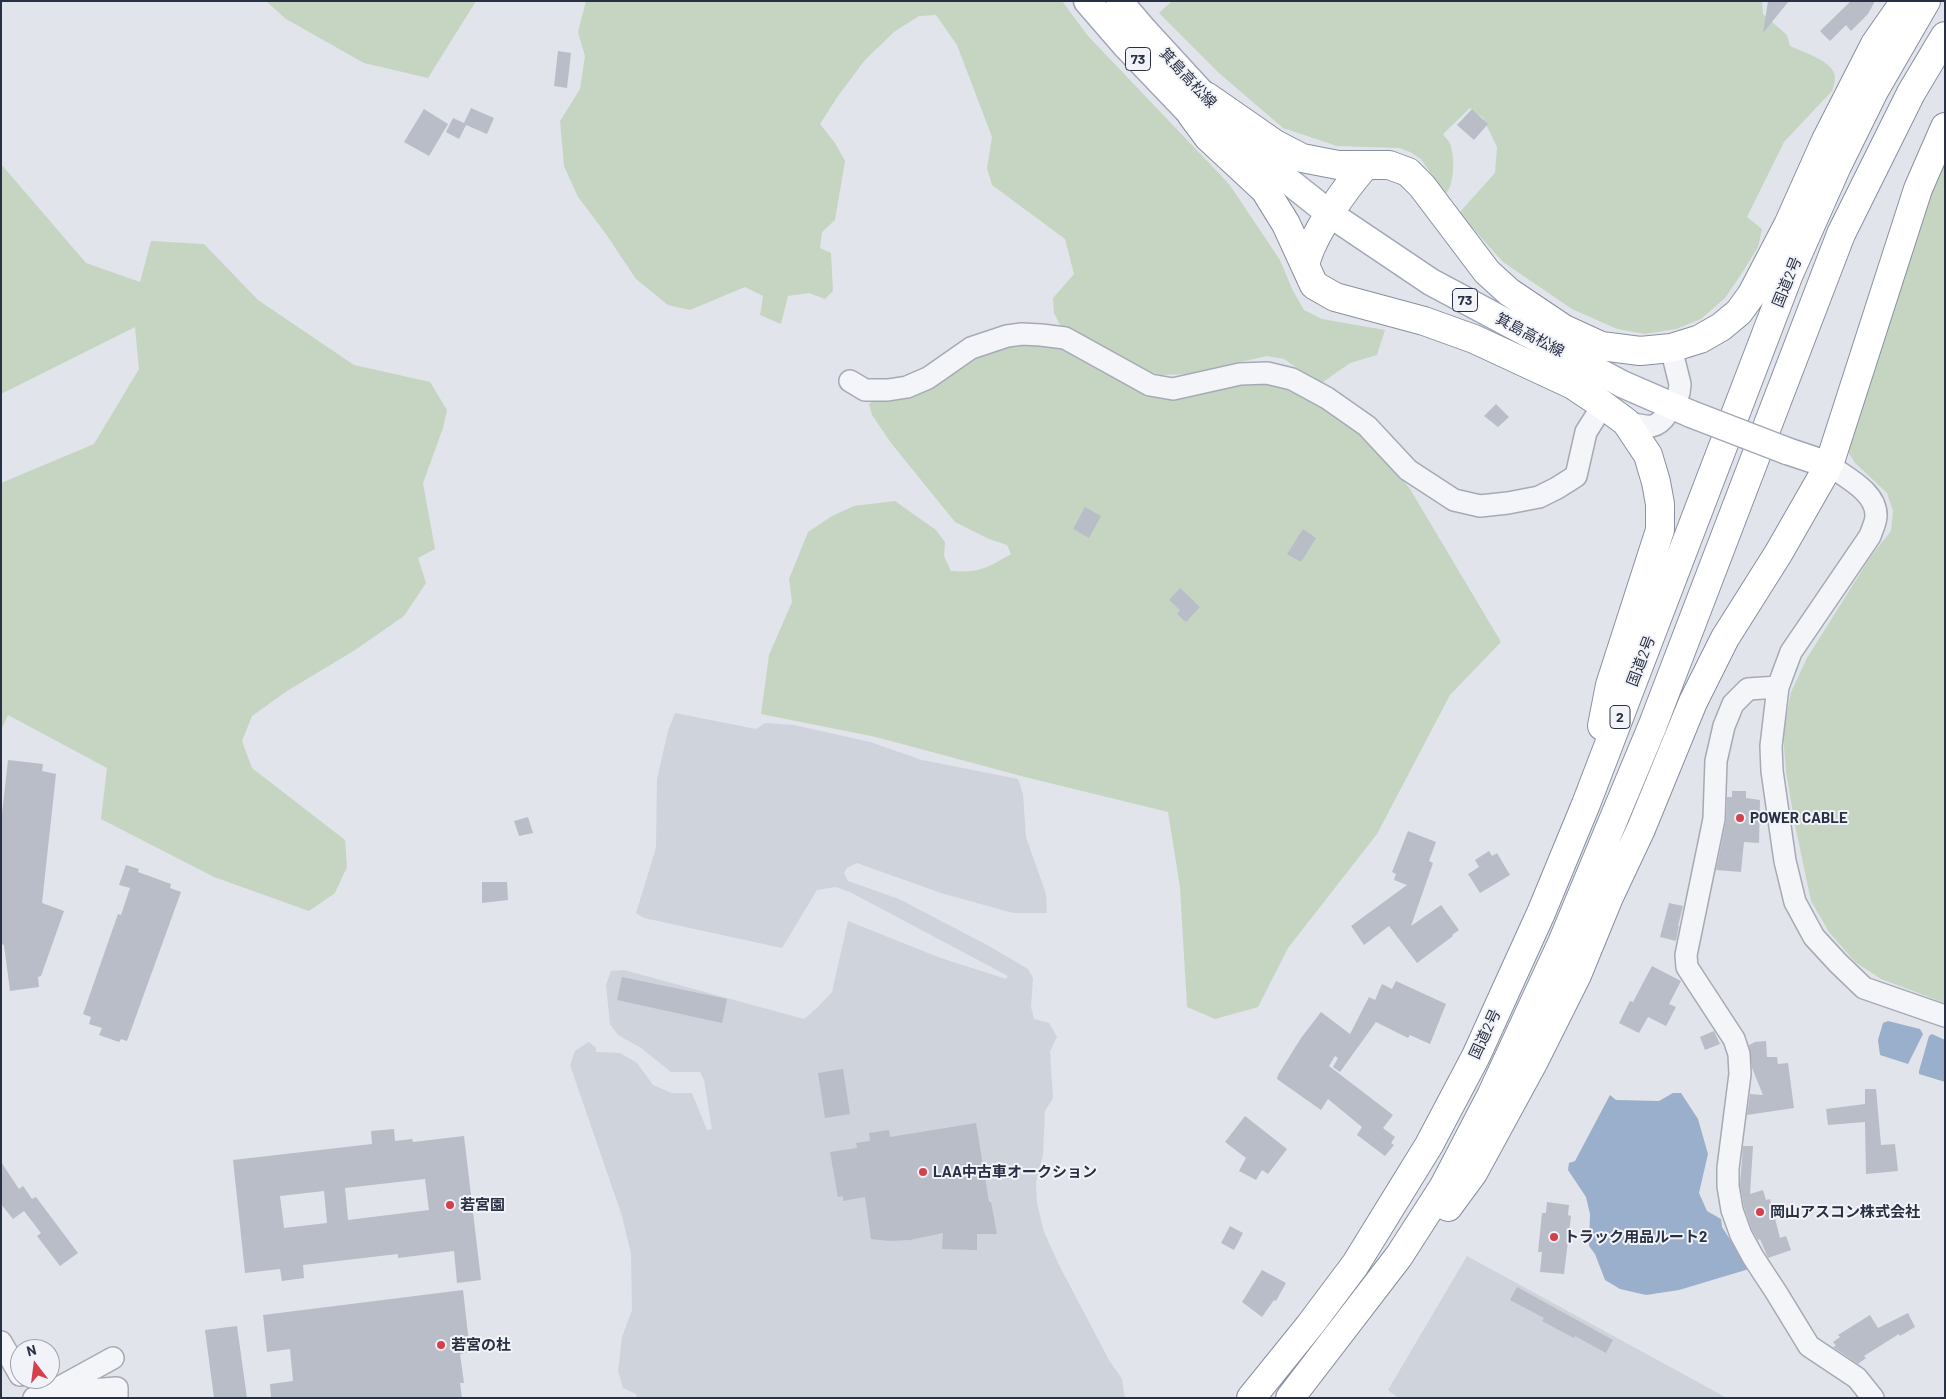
<!DOCTYPE html>
<html>
<head>
<meta charset="utf-8">
<style>
	body { margin:0 }
	#map { position:relative; width:1946px; height:1399px; overflow:hidden; background:#e1e4ea; font-family:Barlow,sans-serif }
	canvas { display:block }
	.frame { position:absolute; inset:0; border:2px solid #283043; pointer-events:none }
	.north { position:absolute; left:10px; top:1339px; width:50px; height:50px; box-sizing:border-box; background:#f1f3f8; border:1px solid #a1a5b0; border-radius:50%; rotate:345deg; font-size:14px; font-weight:700; line-height:20px; text-align:center; color:#283043 }
	.north::after { content:''; display:block; margin:auto; width:18px; height:22px; background:#d5404d; clip-path:polygon(50% 0,100% 100%,50% 72%,0 100%) }
</style>
</head>
<body>
<div id="map">
<canvas width="1946" height="1399"></canvas>
<div class="frame"></div>
<div class="north">N</div>
</div>
<script>
const g = document.querySelector('canvas').getContext('2d');
g.lineJoin = 'round';
function fill(path, color) { g.fillStyle = color; g.fill(path, 'evenodd'); }
function stroke(path, color, width, dash) { g.strokeStyle = color; g.lineWidth = width; g.lineCap = dash ? 'butt' : 'round'; g.setLineDash(dash || []); g.stroke(path); }
function drawText(font, color, halo, rows, align = 'center') {
  g.font = font + ' Barlow,"Noto Sans JP",sans-serif'; g.lineWidth = 4; g.setLineDash([]); g.textBaseline = 'middle'; g.strokeStyle = halo; g.fillStyle = color; for (const [text, x, y, turn = 0] of rows) {
    g.save(); g.translate(x, y); g.rotate((+turn || 0) * Math.PI / 180); g.textAlign = isNaN(turn) ? turn : align; if (halo) g.strokeText(text, 0, 0); g.fillText(text, 0, 0); g.restore();
  }
}
const built = new Path2D(`
	M 675,713 L 756,729 L 765,723 L 794,725 L 870,742 L 922,760 L 1018,779 L 1023,794 L 1026,837 L 1046,894 L 1047,913 L 1013,913 L 941,893 L 857,863 L 847,868 L 844,873 L 848,881 L 899,899 L 989,946 L 1028,969 L 1033,978 L 1031,1007 L 1034,1019 L 1049,1023 L 1057,1037 L 1050,1051 L 1053,1098 L 1045,1111 L 1043,1154 L 1036,1183 L 1037,1203 L 1044,1232 L 1059,1265 L 1109,1360 L 1122,1379 L 1125,1398 L 637,1398 L 636,1394 L 623,1388 L 618,1371 L 622,1337 L 632,1310 L 631,1254 L 622,1216 L 570,1065 L 575,1051 L 589,1042 L 596,1048 L 596,1052 L 620,1053 L 637,1063 L 653,1085 L 672,1093 L 692,1093 L 707,1130 L 712,1129 L 704,1080 L 700,1072 L 671,1072 L 641,1048 L 618,1035 L 610,1024 L 606,985 L 611,971 L 624,970 L 804,1019 L 817,1008 L 832,992 L 848,921 L 938,957 L 1006,979 L 1008,976 L 850,892 L 835,887 L 817,890 L 782,948 L 644,918 L 636,913 L 656,848 L 657,779 L 668,731 Z
	M 1467,1256 L 1727,1398 L 1398,1398 L 1388,1390 Z`);
const green = new Path2D(`
	M 266,1 L 476,1 L 428,78 L 364,63 L 286,19 Z
	M 586,1 L 1062,1 L 1088,36 L 1229,184 L 1280,260 L 1293,291 L 1304,310 L 1322,319 L 1385,330 L 1377,355 L 1350,363 L 1320,384 L 1284,359 L 1267,356 L 1187,374 L 1161,375 L 1130,366 L 1061,327 L 1054,313 L 1053,298 L 1074,274 L 1065,239 L 992,185 L 987,168 L 992,137 L 957,45 L 936,15 L 919,16 L 894,32 L 865,60 L 838,96 L 820,124 L 835,143 L 845,161 L 835,220 L 822,232 L 820,248 L 831,253 L 833,291 L 825,299 L 809,293 L 788,296 L 781,324 L 760,315 L 763,296 L 745,287 L 690,310 L 668,305 L 636,279 L 606,234 L 578,197 L 564,166 L 560,121 L 580,89 L 585,56 L 578,32 Z
	M 1172,1 L 1762,1 L 1763,14 L 1787,35 L 1790,46 C 1801,51 1828,60 1833,71 C 1837,77 1834,85 1832,91 L 1784,142 L 1747,217 L 1762,229 L 1758,247 L 1740,276 L 1725,298 L 1701,319 L 1676,329 L 1645,334 L 1617,329 L 1572,309 L 1503,262 L 1459,213 L 1495,173 L 1497,147 L 1483,118 L 1470,108 L 1443,134 C 1445,137 1449,141 1450,144 C 1455,156 1455,186 1445,194 L 1421,159 L 1410,152 L 1399,148 L 1337,146 L 1283,128 L 1219,73 L 1159,13 Z
	M 1945,149 L 1945,1003 L 1881,979 L 1855,962 L 1829,932 L 1811,901 L 1795,825 L 1786,772 L 1783,735 L 1791,692 L 1807,658 L 1871,556 L 1891,531 L 1893,511 L 1887,493 L 1855,463 L 1848,452 L 1846,440 Z
	M 1,164 L 86,263 L 140,282 L 151,241 L 204,244 L 258,300 L 354,365 L 430,382 L 447,410 L 443,428 L 423,483 L 435,549 L 418,558 L 426,583 L 404,616 L 355,650 L 287,691 L 252,716 L 242,741 L 252,768 L 345,840 L 347,867 L 335,893 L 309,911 L 214,877 L 101,819 L 107,768 L 8,715 L 1,730 L 1,483 L 94,444 L 139,369 L 135,327 L 1,394 Z
	M 1037,341 L 1060,347 L 1149,392 L 1262,381 L 1287,388 L 1321,401 L 1370,439 L 1410,489 L 1501,642 L 1450,695 L 1377,834 L 1288,948 L 1258,1007 L 1215,1019 L 1187,1007 L 1180,887 L 1168,812 L 1025,777 L 876,737 L 761,714 L 769,655 L 792,602 L 789,579 L 808,532 L 832,516 L 854,506 L 895,501 L 936,530 L 945,542 L 944,556 L 951,571 C 980,573 987,568 1011,554 L 1007,545 L 989,539 L 955,522 L 891,443 L 872,415 L 869,404 L 875,399 L 993,347 Z`);
const water = new Path2D(`
	M 1888,1021 L 1920,1029 L 1923,1034 L 1908,1064 L 1880,1055 L 1878,1040 L 1883,1023 Z
	M 1932,1034 L 1945,1040 L 1945,1082 L 1919,1074 L 1919,1071 L 1929,1036 Z
	M 1673,1093 L 1681,1093 L 1698,1119 L 1708,1154 L 1699,1193 L 1707,1211 L 1721,1219 L 1722,1227 L 1749,1269 L 1679,1290 L 1646,1295 L 1620,1289 L 1605,1280 L 1595,1254 L 1589,1246 L 1590,1214 L 1586,1197 L 1568,1170 L 1569,1163 L 1575,1161 L 1610,1095 L 1616,1100 L 1659,1101 Z`);
const building = new Path2D(`
	M 1768,1 L 1789,1 L 1763,33 Z
	M 1851,1 L 1875,1 L 1868,14 L 1851,31 L 1846,25 L 1830,41 L 1820,31 Z
	M 558,51 L 571,53 L 567,88 L 554,86 Z
	M 471,108 L 494,118 L 487,134 L 466,125 L 459,139 L 446,132 L 453,118 L 464,123 Z
	M 424,109 L 448,124 L 429,156 L 404,142 Z
	M 1472,109 L 1488,124 L 1474,140 L 1457,125 Z
	M 1496,404 L 1509,417 L 1498,427 L 1484,416 Z
	M 1085,507 L 1101,516 L 1089,538 L 1073,529 Z
	M 1303,529 L 1316,538 L 1301,562 L 1287,554 Z
	M 1180,588 L 1200,607 L 1186,622 L 1177,614 L 1180,610 L 1169,600 Z
	M 8,760 L 43,764 L 42,771 L 56,774 L 42,903 L 64,911 L 41,976 L 38,977 L 39,987 L 10,991 L 4,945 L 1,944 L 1,823 Z
	M 1732,791 L 1746,791 L 1746,798 L 1760,800 L 1759,843 L 1744,842 L 1741,872 L 1716,870 L 1726,821 L 1727,797 L 1732,797 Z
	M 528,817 L 533,833 L 519,836 L 514,821 Z
	M 1408,831 L 1436,842 L 1429,861 L 1433,863 L 1411,926 L 1441,905 L 1459,930 L 1452,935 L 1453,936 L 1417,963 L 1389,926 L 1364,945 L 1351,926 L 1407,885 L 1394,880 L 1396,874 L 1392,872 Z
	M 1489,851 L 1492,856 L 1497,853 L 1510,875 L 1480,893 L 1468,874 L 1479,867 L 1475,860 Z
	M 126,865 L 139,869 L 138,872 L 171,884 L 170,888 L 181,892 L 127,1041 L 121,1039 L 119,1042 L 99,1035 L 102,1028 L 89,1024 L 91,1017 L 83,1014 L 118,914 L 121,915 L 130,888 L 119,885 Z
	M 482,882 L 507,882 L 508,900 L 482,903 Z
	M 1669,903 L 1683,906 L 1678,926 L 1679,926 L 1676,941 L 1660,937 Z
	M 1652,966 L 1681,981 L 1669,1004 L 1676,1007 L 1666,1026 L 1648,1017 L 1639,1033 L 1619,1023 L 1630,1001 L 1633,1002 Z
	M 622,977 L 727,999 L 722,1023 L 617,1000 Z
	M 1396,981 L 1446,1004 L 1430,1044 L 1410,1035 L 1408,1038 L 1376,1022 L 1340,1072 L 1333,1067 L 1338,1058 L 1335,1056 L 1329,1066 L 1393,1115 L 1383,1128 L 1395,1137 L 1391,1143 L 1394,1145 L 1385,1156 L 1357,1135 L 1362,1127 L 1328,1099 L 1321,1110 L 1277,1079 L 1278,1075 L 1301,1038 L 1321,1012 L 1350,1034 L 1369,997 L 1375,1000 L 1382,984 L 1392,989 Z
	M 1714,1031 L 1720,1044 L 1705,1050 L 1700,1037 Z
	M 1766,1041 L 1767,1057 L 1777,1057 L 1778,1064 L 1788,1063 L 1794,1108 L 1747,1115 L 1750,1094 L 1763,1095 L 1752,1068 L 1749,1045 L 1755,1042 Z
	M 843,1069 L 850,1114 L 825,1118 L 818,1073 Z
	M 1865,1089 L 1876,1089 L 1881,1145 L 1895,1144 L 1898,1171 L 1866,1174 L 1865,1122 L 1828,1125 L 1826,1109 L 1865,1104 Z
	M 1245,1116 L 1287,1149 L 1268,1174 L 1262,1170 L 1256,1180 L 1239,1171 L 1246,1158 L 1225,1142 Z
	M 976,1123 L 989,1202 L 991,1202 L 997,1234 L 977,1234 L 977,1250 L 942,1249 L 943,1233 L 910,1240 L 889,1241 L 871,1239 L 865,1197 L 843,1201 L 843,1196 L 838,1197 L 830,1152 L 857,1148 L 856,1143 L 870,1141 L 869,1133 L 889,1130 L 890,1137 Z
	M 394,1129 L 395,1141 L 412,1139 L 413,1142 L 464,1136 L 481,1280 L 457,1283 L 454,1251 L 398,1258 L 398,1254 L 303,1265 L 304,1278 L 282,1281 L 280,1269 L 245,1273 L 233,1160 L 372,1144 L 371,1131 ZM 425,1179 L 429,1210 L 348,1220 L 345,1188 ZM 324,1191 L 327,1223 L 284,1228 L 280,1196 Z
	M 1743,1146 L 1753,1146 L 1750,1194 L 1763,1190 L 1766,1200 L 1770,1199 L 1780,1238 L 1786,1236 L 1791,1250 L 1768,1258 L 1760,1239 L 1758,1240 L 1752,1230 L 1744,1207 L 1740,1185 Z
	M 1,1162 L 19,1189 L 23,1186 L 32,1199 L 36,1197 L 78,1253 L 60,1266 L 37,1236 L 41,1233 L 24,1211 L 13,1219 L 1,1204 Z
	M 1547,1202 L 1569,1205 L 1568,1215 L 1571,1216 L 1564,1274 L 1540,1272 L 1542,1252 L 1538,1252 L 1542,1213 L 1546,1213 Z
	M 1230,1226 L 1243,1233 L 1234,1250 L 1221,1243 Z
	M 1262,1270 L 1286,1283 L 1276,1301 L 1274,1300 L 1262,1317 L 1242,1302 Z
	M 1517,1287 L 1613,1340 L 1606,1353 L 1575,1336 L 1574,1338 L 1542,1321 L 1544,1318 L 1510,1300 Z
	M 463,1290 L 470,1352 L 460,1354 L 464,1383 L 460,1383 L 462,1398 L 271,1398 L 270,1384 L 293,1381 L 290,1349 L 267,1352 L 263,1315 Z
	M 1908,1313 L 1915,1327 L 1900,1336 L 1899,1334 L 1864,1356 L 1866,1358 L 1858,1364 L 1833,1347 L 1836,1346 L 1833,1342 L 1840,1337 L 1838,1335 L 1870,1315 L 1878,1328 Z
	M 237,1326 L 247,1398 L 214,1398 L 205,1330 Z`);
const minor = new Path2D(`
	M 1671,348 L 1680,384 L 1679,393
	M 850,381 L 865,390 L 888,390 L 907,387 L 928,378 L 971,348 L 1007,336 L 1022,334 L 1041,335 L 1065,338 L 1150,385 L 1173,389 L 1240,374 L 1267,373 L 1292,379 L 1327,398 L 1367,426 L 1408,470 L 1454,500 L 1480,506 L 1508,503 L 1539,497 L 1557,488 L 1576,476 L 1586,432 L 1603,405
	M 1626,422 C 1645,426 1655,432 1667,414
	M 1829,465 C 1845,477 1877,492 1876,516 C 1876,522 1872,530 1870,536 L 1791,652 L 1778,687 L 1771,746 L 1772,771 L 1785,861 L 1795,902 L 1814,937 L 1838,963 L 1864,988 L 1945,1016
	M 1778,687 L 1748,689 L 1733,704 L 1724,726 L 1716,761 L 1714,819 L 1686,955 L 1687,967 L 1734,1039 L 1739,1054 L 1740,1074 L 1728,1168 L 1728,1186 L 1732,1210 L 1741,1235 L 1753,1257 L 1776,1292 L 1809,1346 L 1857,1378 L 1873,1398
	M 1,1342 L 20,1375
	M 56,1392 C 76,1393 96,1389 117,1388 L 117,1398
	M 34,1398 L 51,1392 L 113,1358`);
const major = new Path2D(`
	M 1087,1 L 1126,46 L 1191,114 L 1257,156 L 1330,214 L 1431,282 L 1622,384 L 1691,414
	M 1119,1 L 1142,28 L 1221,114
	M 1787,451 L 1829,465`);
const highway = new Path2D(`
	M 1206,96 L 1275,144 L 1302,158 L 1338,165 L 1389,165 L 1408,172 L 1422,186 L 1487,272 L 1509,292 L 1564,329 L 1601,346 L 1640,351 L 1671,348 L 1700,339 L 1721,327 L 1739,312 L 1752,294 L 1788,225 L 1826,140 L 1875,44 L 1905,1
	M 1191,114 L 1208,137 L 1265,190 L 1286,224 L 1314,285 L 1335,297 L 1424,321 L 1474,339 L 1573,385 L 1603,405 L 1626,422 L 1648,455 L 1656,482 L 1660,504 L 1660,530 L 1610,685 L 1602,726
	M 1305,265 C 1312,235 1345,188 1366,165
	M 1448,1207 L 1473,1173 L 1534,1061 L 1577,975 L 1609,897 L 1641,829 L 1693,702 L 1725,638 L 1778,554 L 1829,465 L 1918,189 L 1945,127
	M 1251,1398 L 1310,1325 L 1355,1265 L 1429,1145 L 1476,1056 L 1541,913 L 1586,804 L 1789,274 L 1837,166 L 1874,91 L 1926,1
	M 1290,1398 L 1399,1256 L 1444,1186 L 1491,1096 L 1562,943 L 1652,727 L 1841,234 L 1911,93 L 1945,36`);
const majorBridge = new Path2D(`
	M 1691,414 L 1787,451`);
const markers = [
	[1740,818,5,"#d5404d"],
	[923,1172,5,"#d5404d"],
	[450,1205,5,"#d5404d"],
	[1760,1212,5,"#d5404d"],
	[1554,1237,5,"#d5404d"],
	[441,1345,5,"#d5404d"]
];
const shields = [
	[1138,59,25],
	[1465,300,25],
	[1620,717,20]
];
const shieldNames = [
	["73",1138,59],
	["73",1465,300],
	["2",1620,717]
];
const streetNames = [
	["箕島高松線",1188,78,47],
	["国道2号",1787,282,-68],
	["箕島高松線",1530,335,28],
	["国道2号",1641,661,-69],
	["国道2号",1485,1034,-65]
];
const poiNames = [
	["POWER CABLE",1750,818],
	["LAA中古車オークション",933,1172],
	["若宮園",460,1205],
	["岡山アスコン株式会社",1770,1212],
	["トラック用品ルート2",1564,1237],
	["若宮の杜",451,1345]
];
fill(built, '#cfd3dc');
fill(green, '#c5d5c2');
fill(water, '#9aafcc');
fill(building, '#b8bdc8');
stroke(minor, '#a6aab5', 24);
stroke(major, '#a0a7b7', 29);
stroke(highway, '#8790a2', 30);
stroke(minor, '#f4f5f8', 21);
stroke(major, '#fff', 26);
stroke(highway, '#fff', 28);
stroke(majorBridge, '#a0a7b7', 29, []);
stroke(majorBridge, '#fff', 26);
for (const [x, y, r, color] of markers) { const dot = new Path2D(); dot.arc(x, y, r, 0, 2 * Math.PI); g.fillStyle = color; g.fill(dot); stroke(dot, '#f1f3f8', 2); }
for (const [x, y, w] of shields) { const box = new Path2D(); box.roundRect(x - w / 2, y - 11.5, w, 23, 4); g.fillStyle = '#f1f3f8'; g.fill(box); stroke(box, '#283043', 1); }
drawText('bold 14px', '#283043', null, shieldNames);
drawText('15px', '#283043', '#f1f3f8', streetNames);
drawText('bold 15px', '#283043', '#f1f3f8', poiNames, 'left');
</script>
</body>
</html>
